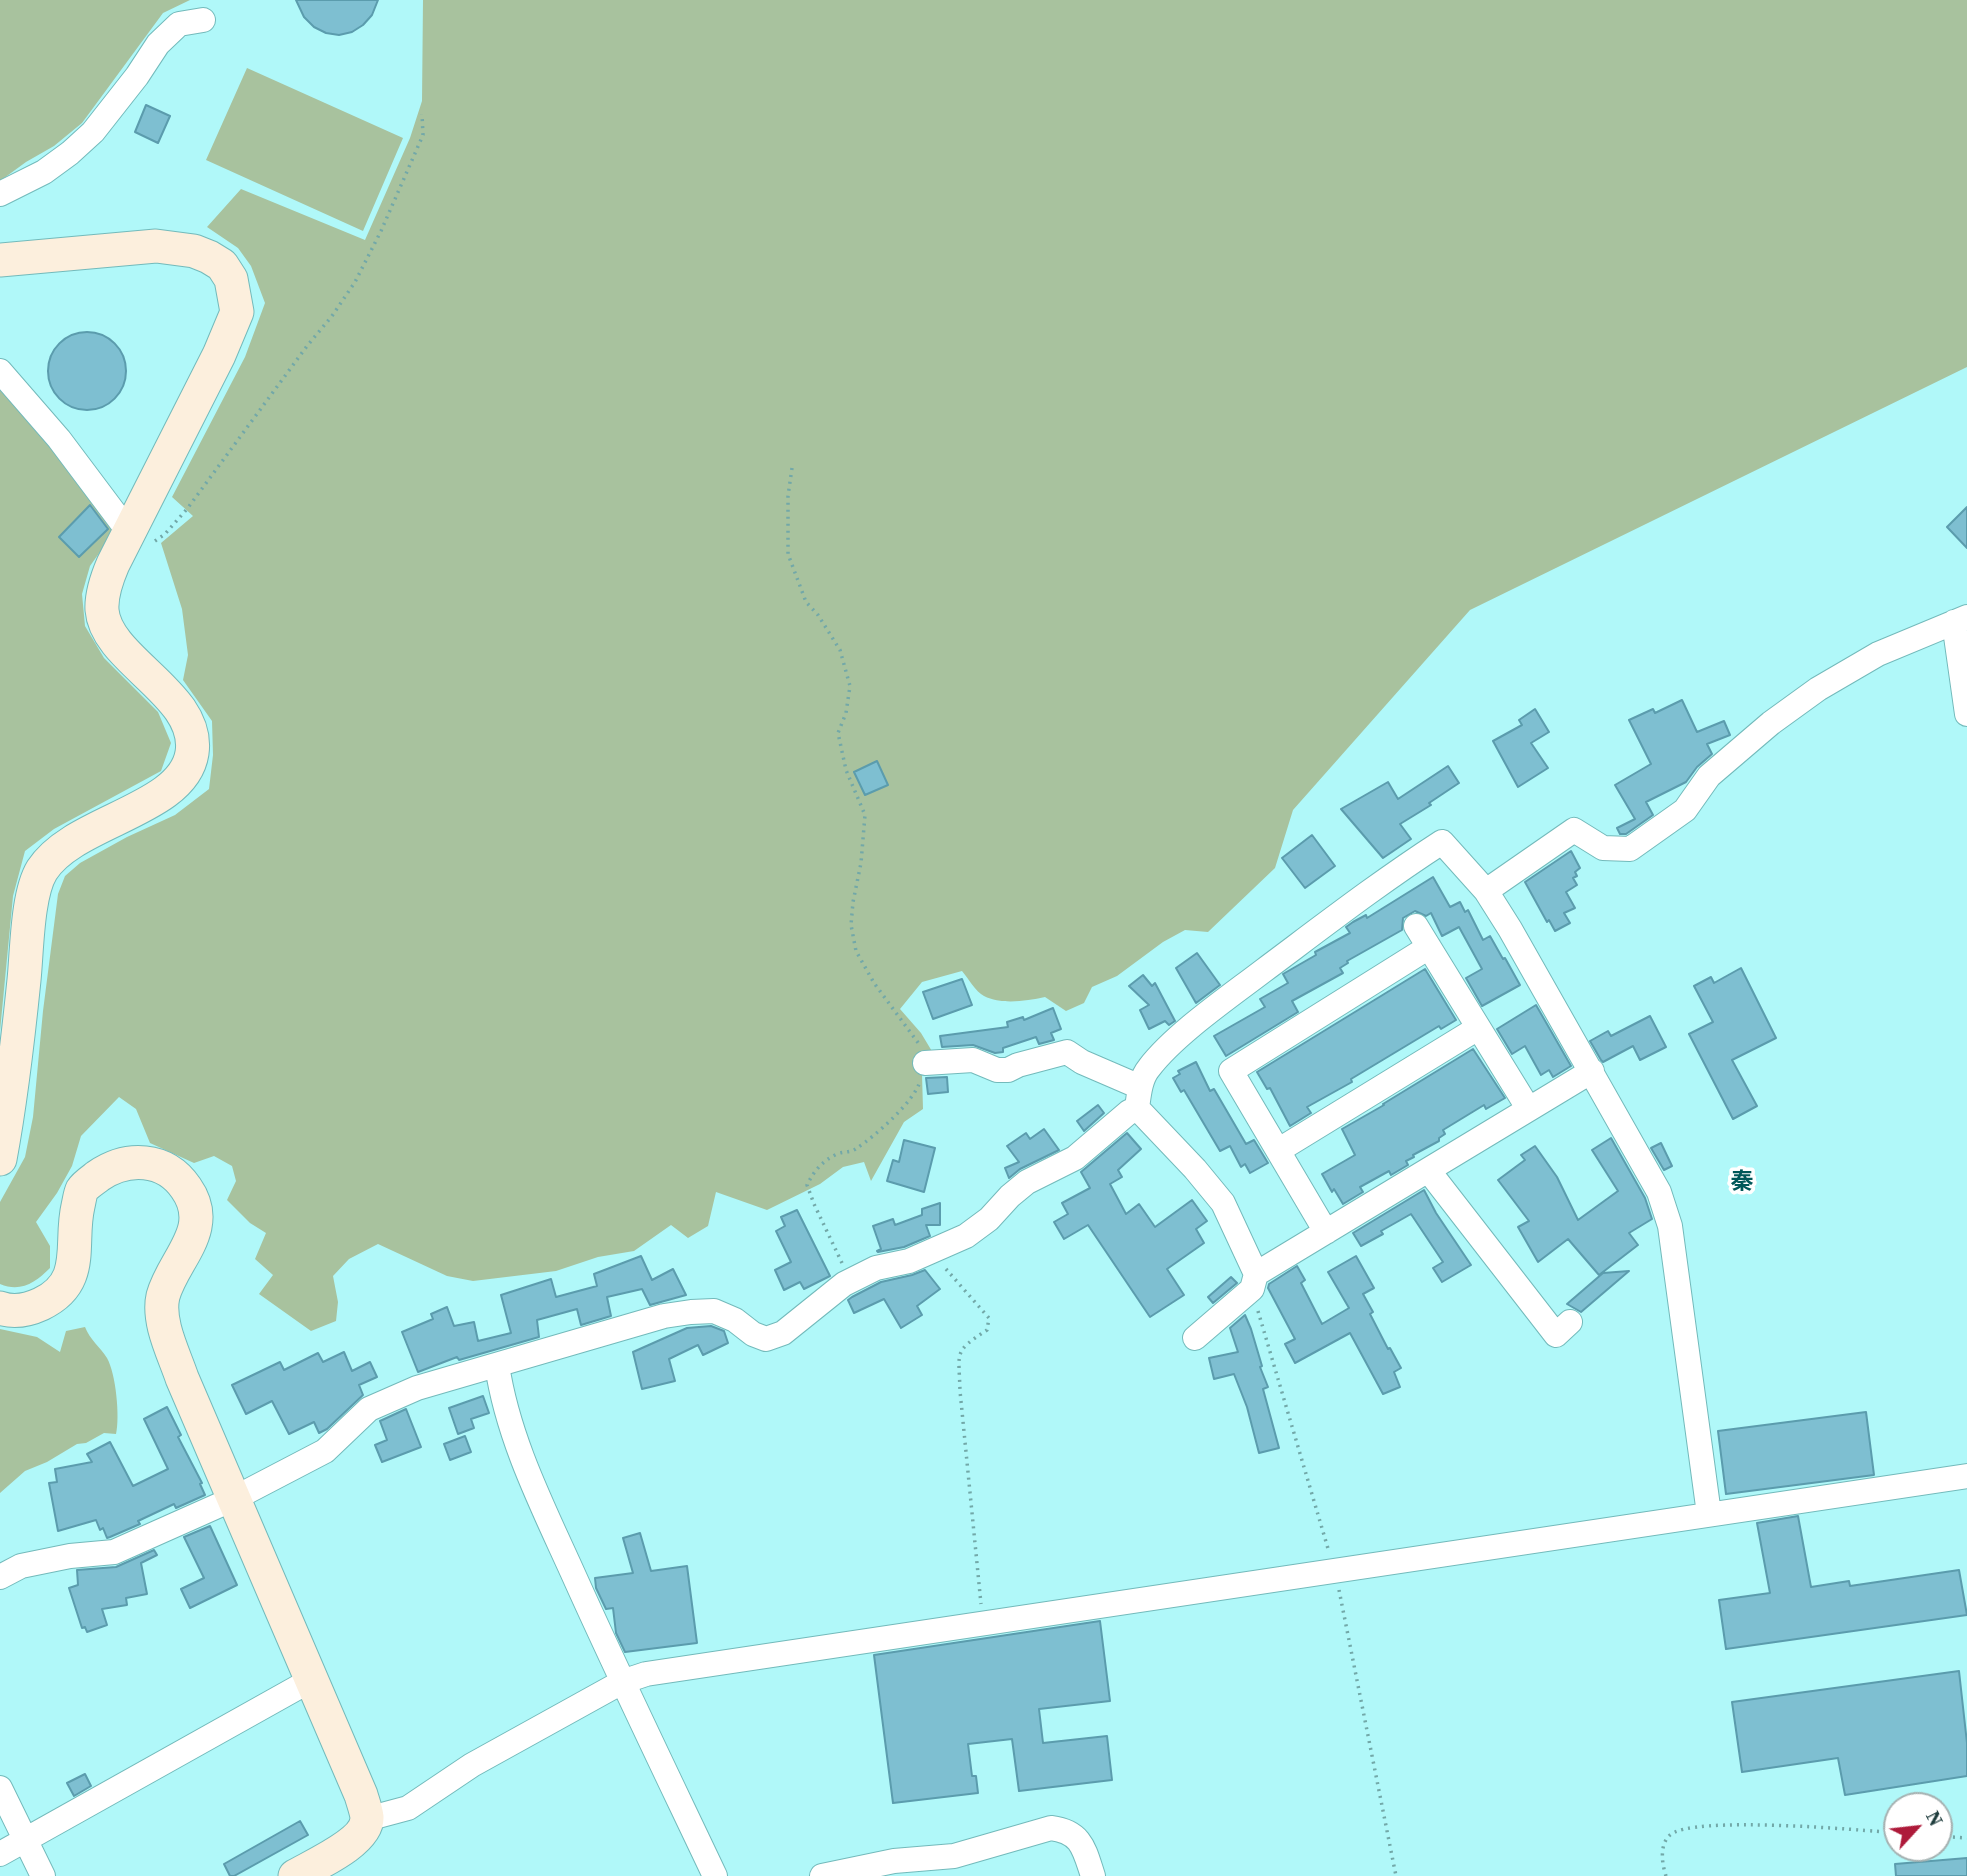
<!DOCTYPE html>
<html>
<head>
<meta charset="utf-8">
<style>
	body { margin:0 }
	#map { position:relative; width:1967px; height:1876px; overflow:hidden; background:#b0f8f9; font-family:"Source Serif 4",serif }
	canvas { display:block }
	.north { position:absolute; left:1883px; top:1792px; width:70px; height:70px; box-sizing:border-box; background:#fff; border:2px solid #a5b1b1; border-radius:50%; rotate:63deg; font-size:19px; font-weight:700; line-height:28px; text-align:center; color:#1f3d3d }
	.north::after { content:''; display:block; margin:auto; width:24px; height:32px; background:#ae1a3a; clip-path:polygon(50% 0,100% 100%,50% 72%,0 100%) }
</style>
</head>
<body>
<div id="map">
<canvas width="1967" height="1876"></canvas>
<div class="north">N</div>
</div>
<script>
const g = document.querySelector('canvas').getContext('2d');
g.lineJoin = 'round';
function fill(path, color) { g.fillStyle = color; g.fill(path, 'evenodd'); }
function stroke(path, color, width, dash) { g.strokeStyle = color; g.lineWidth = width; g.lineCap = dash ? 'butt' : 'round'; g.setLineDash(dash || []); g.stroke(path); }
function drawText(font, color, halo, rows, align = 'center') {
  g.font = font + ' "Source Serif 4","Noto Sans JP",serif'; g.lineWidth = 7; g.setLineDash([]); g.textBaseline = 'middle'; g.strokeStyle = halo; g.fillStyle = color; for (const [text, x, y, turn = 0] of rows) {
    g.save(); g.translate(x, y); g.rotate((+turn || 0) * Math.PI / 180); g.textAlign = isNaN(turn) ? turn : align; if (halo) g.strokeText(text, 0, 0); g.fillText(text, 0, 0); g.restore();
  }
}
const green = new Path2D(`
	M 0,0 L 190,0 L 163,13 L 82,123 L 54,146 L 26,162 L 0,181 Z
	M 423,0 L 1967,0 L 1967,367 L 1470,610 L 1293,810 L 1275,868 L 1208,932 L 1185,930 L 1163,942 L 1117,976 L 1092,987 L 1084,1003 L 1066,1011 L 1045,997 C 1026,1001 1002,1005 984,996 C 976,992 968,978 962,971 L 922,982 L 900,1009 L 921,1033 L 936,1058 L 922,1074 L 923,1109 L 904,1122 L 871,1181 L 864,1162 L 843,1167 L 820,1184 L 767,1210 L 716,1192 L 708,1226 L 688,1238 L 671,1225 L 634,1251 L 598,1257 L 556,1271 L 473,1281 L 447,1276 L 378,1244 L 349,1259 L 333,1276 L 338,1302 L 336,1321 L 311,1331 L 259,1294 L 273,1275 L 255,1259 L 266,1233 L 250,1223 L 227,1200 L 236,1181 L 232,1166 L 214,1156 L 194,1163 L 150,1143 L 136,1109 L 119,1097 L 81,1136 L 72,1166 L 57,1193 L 36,1222 L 50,1246 L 50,1268 C 36,1282 21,1293 0,1284 L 0,1202 L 25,1157 L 33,1117 L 43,1011 L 58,894 L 65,876 L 80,863 L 127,837 L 175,815 L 209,789 L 213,755 L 212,721 L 183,680 L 188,655 L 182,609 L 161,543 L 193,516 L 172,497 L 245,357 L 265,303 L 251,266 L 238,248 L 207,227 L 241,189 L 365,240 L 410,138 L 422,101 Z
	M 247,68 L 403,138 L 363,231 L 206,160 Z
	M 0,385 L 117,528 L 90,566 L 82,594 L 85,626 L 104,658 L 158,712 L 171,743 L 161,771 L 54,829 L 25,851 L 13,896 L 0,1031 Z
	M 85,1327 C 90,1340 100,1347 107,1358 C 116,1374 120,1417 116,1434 L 104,1433 L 86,1443 L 77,1444 L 47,1462 L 25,1471 L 0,1493 L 0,1329 L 37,1337 L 60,1352 L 66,1331 Z`);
const building = new Path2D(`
	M 296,0 L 378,0 L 372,15 L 363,25 L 352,32 L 339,35 L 326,33 L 314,27 L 304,17 Z
	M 146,105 L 170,116 L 158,143 L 135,132 Z
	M48 371a39 39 0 1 1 78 0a39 39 0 1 1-78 0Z
	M 90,505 L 108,529 L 79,557 L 59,537 Z
	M 1967,507 L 1967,548 L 1947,527 Z
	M 1682,700 L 1697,732 L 1724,721 L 1730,735 L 1707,744 L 1712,754 L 1697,767 L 1686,782 L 1646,802 L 1653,815 L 1626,834 L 1620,834 L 1617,828 L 1635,819 L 1615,785 L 1651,764 L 1629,720 L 1653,709 L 1655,713 Z
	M 1535,709 L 1549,732 L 1531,743 L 1548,768 L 1518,787 L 1493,741 L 1522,725 L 1519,720 Z
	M 877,761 L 888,785 L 865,795 L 854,772 Z
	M 1448,766 L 1459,783 L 1429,803 L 1431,805 L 1400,824 L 1411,839 L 1383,858 L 1341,809 L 1388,782 L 1398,799 Z
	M 1312,835 L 1335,866 L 1305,888 L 1282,858 Z
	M 1571,851 L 1580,868 L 1575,872 L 1577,876 L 1573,878 L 1577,885 L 1566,892 L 1575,908 L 1564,913 L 1570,923 L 1555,931 L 1549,920 L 1547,922 L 1525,882 Z
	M 1433,877 L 1450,907 L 1460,902 L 1465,912 L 1468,910 L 1483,940 L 1490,936 L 1503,959 L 1505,958 L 1520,985 L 1482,1006 L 1466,978 L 1482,969 L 1459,927 L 1442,936 L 1431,913 L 1426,916 L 1415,911 L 1403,918 L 1402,930 L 1347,961 L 1348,963 L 1340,968 L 1343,973 L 1292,1001 L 1298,1012 L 1226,1056 L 1214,1036 L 1265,1007 L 1260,999 L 1288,983 L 1283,974 L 1316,955 L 1315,952 L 1350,933 L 1346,927 L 1353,922 L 1366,915 L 1367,918 Z
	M 1197,953 L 1220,985 L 1196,1003 L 1176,968 Z
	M 1741,968 L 1776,1038 L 1732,1060 L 1757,1106 L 1733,1119 L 1689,1034 L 1713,1022 L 1694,986 L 1711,977 L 1714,983 Z
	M 1425,969 L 1456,1020 L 1441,1029 L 1439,1026 L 1351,1079 L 1352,1082 L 1307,1107 L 1311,1113 L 1290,1126 L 1270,1088 L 1267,1089 L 1257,1072 Z
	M 1143,975 L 1152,986 L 1155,983 L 1175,1021 L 1169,1025 L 1165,1021 L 1149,1029 L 1140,1010 L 1149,1005 L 1129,986 Z
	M 962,979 L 972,1005 L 933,1019 L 923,992 Z
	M 1536,1005 L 1571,1066 L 1553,1077 L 1549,1070 L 1541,1075 L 1525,1046 L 1512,1054 L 1497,1029 Z
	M 1053,1008 L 1061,1029 L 1051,1033 L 1054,1040 L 1039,1044 L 1036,1037 L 1003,1048 L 1003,1052 L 995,1053 L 973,1045 L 942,1047 L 940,1036 L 1008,1027 L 1007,1022 L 1023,1017 L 1024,1020 Z
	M 1650,1016 L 1666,1047 L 1640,1060 L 1633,1046 L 1603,1062 L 1601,1060 L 1590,1041 L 1608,1031 L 1611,1036 Z
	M 1473,1049 L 1505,1098 L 1486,1109 L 1484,1105 L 1443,1130 L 1445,1134 L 1439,1138 L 1439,1141 L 1413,1155 L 1414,1157 L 1406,1161 L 1408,1165 L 1391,1175 L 1389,1171 L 1360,1187 L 1363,1192 L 1343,1204 L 1334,1189 L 1332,1192 L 1322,1174 L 1355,1155 L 1342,1129 L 1384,1105 L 1383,1104 Z
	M 1196,1062 L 1210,1091 L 1214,1089 L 1246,1144 L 1254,1140 L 1268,1163 L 1250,1173 L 1245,1164 L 1241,1167 L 1230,1146 L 1220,1151 L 1184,1090 L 1181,1092 L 1173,1078 L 1180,1074 L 1178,1071 Z
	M 947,1077 L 948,1092 L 928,1094 L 926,1078 Z
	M 1098,1105 L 1104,1113 L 1084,1131 L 1077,1121 Z
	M 1044,1129 L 1059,1150 L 1020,1169 L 1009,1178 L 1005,1168 L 1019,1162 L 1007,1146 L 1026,1133 L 1030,1139 Z
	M 1127,1133 L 1141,1149 L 1118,1170 L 1122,1177 L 1110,1184 L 1126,1214 L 1139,1204 L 1155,1227 L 1192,1200 L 1207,1221 L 1196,1229 L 1204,1243 L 1167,1269 L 1184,1295 L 1150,1317 L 1088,1225 L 1064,1239 L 1054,1222 L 1068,1214 L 1062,1203 L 1090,1188 L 1081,1172 Z
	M 1611,1138 L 1645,1198 L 1652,1219 L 1629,1233 L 1638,1245 L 1599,1275 L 1568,1239 L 1538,1262 L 1518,1227 L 1529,1221 L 1498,1180 L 1525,1160 L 1521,1155 L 1535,1146 L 1557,1177 L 1578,1220 L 1618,1191 L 1592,1150 Z
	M 904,1140 L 935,1148 L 924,1192 L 887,1181 L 893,1160 L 899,1162 Z
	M 1661,1143 L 1672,1166 L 1664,1170 L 1651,1148 Z
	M 1424,1190 L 1436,1213 L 1471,1265 L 1442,1282 L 1433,1268 L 1443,1262 L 1411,1214 L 1381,1231 L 1383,1234 L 1361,1246 L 1353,1233 Z
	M 940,1203 L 940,1225 L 926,1225 L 930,1236 L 904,1247 L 878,1252 L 877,1251 L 881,1249 L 873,1226 L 893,1219 L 895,1225 L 922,1215 L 922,1209 Z
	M 797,1210 L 830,1276 L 804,1289 L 800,1282 L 784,1290 L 775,1270 L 791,1262 L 776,1231 L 785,1226 L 781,1217 Z
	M 641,1256 L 652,1280 L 673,1269 L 686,1295 L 650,1305 L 642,1289 L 607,1297 L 611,1316 L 581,1325 L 577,1309 L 537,1320 L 539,1337 L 459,1360 L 457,1357 L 418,1372 L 402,1332 L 433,1319 L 431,1314 L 447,1307 L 454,1326 L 474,1322 L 478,1341 L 511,1333 L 501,1295 L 551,1279 L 556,1297 L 597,1286 L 594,1274 Z
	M 1356,1256 L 1374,1288 L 1363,1294 L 1373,1312 L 1370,1314 L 1388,1349 L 1390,1348 L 1401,1368 L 1394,1372 L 1400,1387 L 1383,1394 L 1350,1333 L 1295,1363 L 1285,1344 L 1295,1339 L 1268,1288 L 1269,1284 L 1297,1266 L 1305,1280 L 1301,1283 L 1322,1324 L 1349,1308 L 1328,1272 Z
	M 925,1270 L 940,1289 L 917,1306 L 922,1315 L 901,1328 L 884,1299 L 854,1313 L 848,1300 L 852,1297 L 881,1282 L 912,1275 Z
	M 1629,1271 L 1581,1312 L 1567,1304 L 1603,1273 Z
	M 1231,1277 L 1237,1283 L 1213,1303 L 1208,1297 Z
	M 1245,1315 L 1251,1329 L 1262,1366 L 1260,1367 L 1268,1387 L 1263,1389 L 1279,1448 L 1259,1453 L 1247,1407 L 1234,1374 L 1214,1379 L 1209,1358 L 1238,1352 L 1230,1328 Z
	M 711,1326 L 724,1331 L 728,1343 L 703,1355 L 698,1345 L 669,1359 L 675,1381 L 642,1389 L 633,1352 L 687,1328 Z
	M 344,1352 L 352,1371 L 370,1362 L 377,1377 L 359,1385 L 363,1395 L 327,1429 L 319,1433 L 314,1422 L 289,1434 L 272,1401 L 246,1414 L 232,1385 L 280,1362 L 284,1370 L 318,1353 L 323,1362 Z
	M 483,1396 L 489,1413 L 471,1419 L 474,1428 L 458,1434 L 449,1408 Z
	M 167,1407 L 181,1435 L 178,1437 L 202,1483 L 200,1484 L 205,1495 L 176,1508 L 174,1504 L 138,1521 L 140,1524 L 110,1537 L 107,1538 L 103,1528 L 100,1530 L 96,1520 L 58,1531 L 49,1483 L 57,1482 L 55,1469 L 92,1462 L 87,1454 L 110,1442 L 133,1486 L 168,1469 L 144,1419 Z
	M 406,1409 L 421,1447 L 382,1462 L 375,1445 L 387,1440 L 380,1421 Z
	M 1866,1412 L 1874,1475 L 1726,1494 L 1718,1431 Z
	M 465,1436 L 471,1452 L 450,1460 L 444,1444 Z
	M 1798,1516 L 1811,1587 L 1849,1581 L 1850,1586 L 1959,1570 L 1967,1615 L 1726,1649 L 1719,1600 L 1770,1593 L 1757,1523 Z
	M 210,1526 L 237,1585 L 190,1608 L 181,1589 L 204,1578 L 184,1537 Z
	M 640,1533 L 651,1571 L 687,1566 L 697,1643 L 625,1652 L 616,1633 L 613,1608 L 606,1609 L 596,1588 L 595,1578 L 633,1573 L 623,1538 Z
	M 154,1550 L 157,1555 L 141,1563 L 147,1594 L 126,1598 L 127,1605 L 102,1609 L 107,1625 L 87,1632 L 85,1627 L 82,1628 L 69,1588 L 78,1585 L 77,1570 L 116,1567 Z
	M 1100,1621 L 1110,1701 L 1039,1709 L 1043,1743 L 1107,1736 L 1112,1780 L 1019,1791 L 1012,1739 L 968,1744 L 972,1776 L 976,1776 L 978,1793 L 893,1803 L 874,1655 Z
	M 1959,1671 L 1967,1743 L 1967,1776 L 1845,1795 L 1838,1758 L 1742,1772 L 1732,1702 Z
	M 85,1774 L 91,1786 L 74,1796 L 67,1783 Z
	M 300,1821 L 308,1835 L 234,1876 L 230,1876 L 224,1864 Z
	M 1967,1858 L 1967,1876 L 1896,1876 L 1895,1864 Z`);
const path = new Path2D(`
	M 792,468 L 788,496 L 788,554 L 806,602 L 818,615 L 840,650 L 850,686 L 846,713 L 838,733 L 846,770 L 865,815 L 861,863 L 853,902 L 851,925 L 856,951 L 874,983 L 919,1044
	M 155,541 L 165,534 L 187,509 L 307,346 L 332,316 L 355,282 L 381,231 L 423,135 L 422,114
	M 842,1263 L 814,1204 L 807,1185 C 814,1171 822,1161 837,1154 C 844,1151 851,1153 857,1148 C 874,1137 915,1101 920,1081
	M 946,1269 L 989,1318 L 987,1330 C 953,1352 959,1351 960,1391 L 981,1604
	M 1258,1311 L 1329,1552
	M 1339,1590 L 1396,1876
	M 1939,1836 L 1967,1838
	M 1666,1876 C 1662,1864 1659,1845 1670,1835 C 1692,1815 1861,1830 1897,1833`);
const street = new Path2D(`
	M 0,194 L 44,172 L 70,153 L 93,132 L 137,76 L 158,44 L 179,24 L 203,20
	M 0,371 L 59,439 L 128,531
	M 1954,622 L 1967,714
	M 1486,891 L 1574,830 L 1603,848 L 1630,849 L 1685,810 L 1709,776 L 1771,723 L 1818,689 L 1878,654 L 1967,617
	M 1416,926 L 1528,1108
	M 925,1063 L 973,1060 L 997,1070 L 1008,1070 L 1018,1065 L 1067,1052 L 1082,1062 L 1140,1087
	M 1137,1108 L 1195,1169 L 1223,1203 L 1256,1274
	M 1279,1150 L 1478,1028
	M 1428,1170 L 1556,1335 L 1570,1322
	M 1326,1232 L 1231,1071 L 1429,947
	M 1195,1338 L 1252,1289 L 1256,1274 L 1592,1071
	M 497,1365 C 508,1440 544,1509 575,1578 C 620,1678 668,1777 715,1876
	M 0,1577 L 21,1566 L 70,1556 L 114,1552 L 233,1499 L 325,1451 L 369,1409 L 417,1388 L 664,1316 L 691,1312 L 714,1311 L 735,1320 L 753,1334 L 766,1339 L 783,1333 L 844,1284 L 876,1268 L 909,1261 L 966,1236 L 989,1219 L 1010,1196 L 1027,1182 L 1075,1158 L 1129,1112 L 1137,1108 C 1139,1094 1140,1079 1149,1068 C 1175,1034 1229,997 1263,971 C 1322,927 1380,882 1442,842 L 1486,891 L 1510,929 L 1659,1192 L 1670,1226 L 1709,1514
	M 0,1788 L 43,1876
	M 367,1819 L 408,1808 L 472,1765 L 622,1682 L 646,1674 L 1967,1476
	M 0,1854 L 311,1680
	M 822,1876 L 894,1861 L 954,1856 L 1051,1828 C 1082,1832 1084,1849 1093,1876`);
const secondary = new Path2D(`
	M 0,260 L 156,246 L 194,251 L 209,257 L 222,265 L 231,279 L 237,312 L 219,355 L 113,564 C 107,578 101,594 102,610 C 106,661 201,694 192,753 C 183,811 74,820 42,870 C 27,894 27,951 24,980 C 18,1039 11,1100 0,1159
	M 0,1308 C 14,1313 28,1310 41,1304 C 87,1282 69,1244 78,1206 C 79,1202 80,1194 82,1190 C 85,1185 93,1180 98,1176 C 127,1156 165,1157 186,1188 C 215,1229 173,1259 163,1296 C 157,1322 174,1354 182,1378 L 361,1795 C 363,1802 366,1810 367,1817 C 368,1842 314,1865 295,1876`);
const quarterNames = [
	["秦",1742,1183]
];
fill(green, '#a8c29e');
fill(building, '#7ebfd1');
stroke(building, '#5b9cad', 2);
stroke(street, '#73babb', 26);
stroke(secondary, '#73babb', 35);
stroke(path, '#72a8a8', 3.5, [2, 5]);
stroke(street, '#fff', 24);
stroke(secondary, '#fcefdd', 33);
drawText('bold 23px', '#005759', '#fff', quarterNames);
</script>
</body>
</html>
